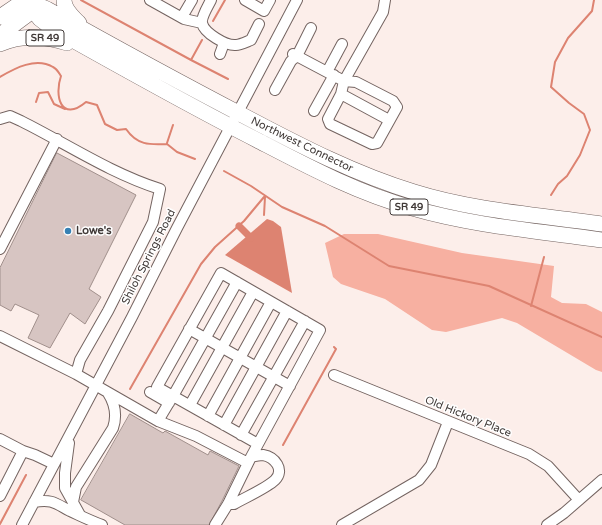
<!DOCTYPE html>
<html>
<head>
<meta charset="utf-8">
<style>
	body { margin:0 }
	canvas { display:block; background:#fceeea }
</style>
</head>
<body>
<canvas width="602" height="525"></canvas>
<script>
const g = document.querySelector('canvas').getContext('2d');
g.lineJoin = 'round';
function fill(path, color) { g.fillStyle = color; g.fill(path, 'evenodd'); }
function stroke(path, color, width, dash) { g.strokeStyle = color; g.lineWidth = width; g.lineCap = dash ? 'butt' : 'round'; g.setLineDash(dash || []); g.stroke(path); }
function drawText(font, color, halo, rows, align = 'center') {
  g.font = font + ' "Varela Round",sans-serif'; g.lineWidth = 3; g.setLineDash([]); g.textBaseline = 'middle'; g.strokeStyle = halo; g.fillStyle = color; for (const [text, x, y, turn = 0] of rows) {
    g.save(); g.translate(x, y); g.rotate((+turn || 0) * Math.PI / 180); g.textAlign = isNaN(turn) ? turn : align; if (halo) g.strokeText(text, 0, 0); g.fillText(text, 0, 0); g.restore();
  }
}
const green = new Path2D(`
	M 344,234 L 378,234 L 462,253 L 554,266 L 551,297 L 562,303 L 586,304 L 602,312 L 602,372 L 596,370 L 517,323 L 502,318 L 446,332 L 432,330 L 385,299 L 341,284 L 333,277 L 325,243 Z`);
const water = new Path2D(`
	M 267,219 L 273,221 L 281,227 L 292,293 L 225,255 Z`);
const stream = new Path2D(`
	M 81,0 L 191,60 L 228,79
	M 213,21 L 225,0
	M 191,60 L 202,40
	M 0,77 C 15,68 36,57 53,67 C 57,69 59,73 61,76 C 54,96 61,123 86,102 L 97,105 L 105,124 L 117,130 L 126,129 C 137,145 149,145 167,144 L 177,152 L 195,159
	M 36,102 L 39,93 L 48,92 L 54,104 L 65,109
	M 167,143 L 173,125
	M 224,171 L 251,186 L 282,207 L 325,226 L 389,266 L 489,286 L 602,337
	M 551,195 L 558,184 L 567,176 L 580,155 L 590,130 L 584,114 L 569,103 L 551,87 L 555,62 L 568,38 L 592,11 L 594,0
	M 264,215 L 265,197
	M 531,306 L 544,257
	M 130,389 L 201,264 L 215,247 L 244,221 L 264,197
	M 283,445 L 336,349 L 334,347
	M 0,524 L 26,475`);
const canal = new Path2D(`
	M 239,226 L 251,238`);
const building = new Path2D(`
	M 57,153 L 136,195 L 89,289 L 101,297 L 85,324 L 70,313 L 50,348 L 28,338 L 39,315 L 15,304 L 11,311 L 0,305 L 0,268 Z
	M 130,414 L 163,433 L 165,431 L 208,455 L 210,451 L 239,466 L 222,501 L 209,525 L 125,525 L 81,500 Z`);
const minor = new Path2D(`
	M 150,0 L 184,19 L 202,23
	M 211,0 C 208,6 201,17 202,23 C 204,33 226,46 236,45 C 240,45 246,42 251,40 L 259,24
	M 245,0 L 264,11 L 270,0
	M 182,17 L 192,0
	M 220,54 L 224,43
	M 293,54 L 344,81 L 356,82 L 393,101 L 397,107 L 377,143 L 372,144 L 330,124 L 328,119 L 341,94 L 344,81 L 383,12 L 385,0
	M 327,72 L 342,44
	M 275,90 L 291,61 L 297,56 L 311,28
	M 341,94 L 389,120
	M 314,111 L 334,75
	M 0,119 L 10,116 L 21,121 C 67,144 110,173 160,189 L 153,222 L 108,311 L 80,360 L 76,374
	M 0,249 L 57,139
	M 189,329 L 290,386
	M 0,336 L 76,374 L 158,421 L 196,436 L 248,463
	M 334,375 L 529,454 L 548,466 L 579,500
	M 150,392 L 169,403
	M 190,405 L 253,292
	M 208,416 L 271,302
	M 158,421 L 173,396 L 237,282
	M 224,425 L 287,311
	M 241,435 L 305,321
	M 0,439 L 23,451 L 35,455 L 54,464
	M 69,443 L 65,473 L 65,488 L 80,515
	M 251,457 L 320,330 L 221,273 L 157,387 L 258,444
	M 0,496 L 23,451
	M 34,502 C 52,499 55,503 70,511 C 81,516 91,521 102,525
	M 73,502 L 76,487 L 113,428 C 117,416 115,404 108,393
	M 22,525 L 132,317 L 177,228 L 297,0
	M 215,525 L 228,504 L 251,457 C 255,456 259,455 263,455 C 275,457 285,470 275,480 C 267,488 244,498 234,504 L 228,504
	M 342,525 L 419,480 L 431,465 L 448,422
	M 547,525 L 564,513 L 602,480`);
const highway = new Path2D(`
	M 25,0 L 40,19 L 53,29 C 121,67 188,105 257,140 C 307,166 357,193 412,208 C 474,226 539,231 602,240
	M 26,0 L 47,9 C 113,46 179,82 246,117 C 301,146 355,174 414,192 C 475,211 540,215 602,224
	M 64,0 C 64,10 73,17 79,23
	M 0,17 L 25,0
	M 0,35 L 39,6
	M 0,44 C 22,34 45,36 67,43`);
const markers = [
	[68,231,4,"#3681b4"]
];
const shields = [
	[45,38,38],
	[409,207,38]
];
const shieldNames = [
	["SR 49",45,38],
	["SR 49",409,207]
];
const streetNames = [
	["Northwest Connector",302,145,26],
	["Shiloh Springs Road",149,257,-63],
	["Old Hickory Place",468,417,22]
];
const poiNames = [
	["Lowe's",76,231]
];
fill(green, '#f7b0a1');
fill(water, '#dd8371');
stroke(stream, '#dd8371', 2);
stroke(canal, '#dd8371', 7);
fill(building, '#d7c5c2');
stroke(building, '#a08f8b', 1);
stroke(minor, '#746461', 12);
stroke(highway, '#746461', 16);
stroke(minor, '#fff', 10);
stroke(highway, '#fff', 15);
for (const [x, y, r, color] of markers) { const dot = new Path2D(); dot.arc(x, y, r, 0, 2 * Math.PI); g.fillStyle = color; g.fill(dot); stroke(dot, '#fff', 1.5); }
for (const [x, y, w] of shields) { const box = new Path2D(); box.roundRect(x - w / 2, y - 8, w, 16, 3); g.fillStyle = '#fff'; g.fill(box); stroke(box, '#413a38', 1); }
drawText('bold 10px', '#413a38', null, shieldNames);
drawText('11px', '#413a38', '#fff', streetNames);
drawText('bold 11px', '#413a38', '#fff', poiNames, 'left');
</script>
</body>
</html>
